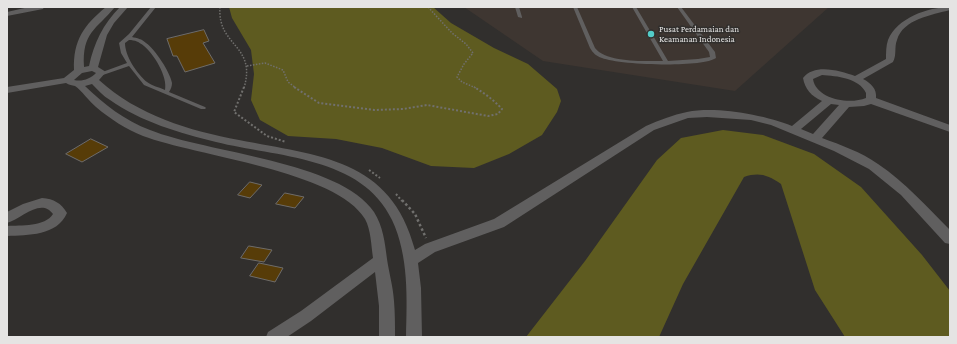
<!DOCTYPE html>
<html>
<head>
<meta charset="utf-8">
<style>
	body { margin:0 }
	#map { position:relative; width:957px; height:344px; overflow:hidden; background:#312f2d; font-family:"Crimson Pro",serif }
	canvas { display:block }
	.frame { position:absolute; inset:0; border:8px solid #e5e4e3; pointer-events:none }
</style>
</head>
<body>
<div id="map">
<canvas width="957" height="344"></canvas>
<div class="frame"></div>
</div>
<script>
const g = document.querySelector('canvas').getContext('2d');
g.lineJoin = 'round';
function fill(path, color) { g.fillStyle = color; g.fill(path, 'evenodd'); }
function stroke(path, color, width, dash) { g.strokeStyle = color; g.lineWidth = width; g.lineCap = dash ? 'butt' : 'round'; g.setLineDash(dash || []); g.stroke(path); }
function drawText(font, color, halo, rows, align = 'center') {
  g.font = font + ' "Crimson Pro",serif'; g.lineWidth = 3; g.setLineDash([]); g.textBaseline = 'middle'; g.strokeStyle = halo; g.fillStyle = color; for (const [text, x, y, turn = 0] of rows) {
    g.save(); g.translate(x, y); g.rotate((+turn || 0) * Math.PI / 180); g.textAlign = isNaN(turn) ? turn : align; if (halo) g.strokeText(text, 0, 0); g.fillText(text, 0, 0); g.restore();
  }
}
const built = new Path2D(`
	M 464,7 L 829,7 L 735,91 L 543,61 Z`);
const green = new Path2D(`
	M 229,7 L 433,7 L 451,23 L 494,48 L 528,64 L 557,89 L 561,101 L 557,112 L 542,135 L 509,154 L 474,168 L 431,166 L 382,148 L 336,139 L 288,136 L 260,120 L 251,100 L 254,74 L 251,50 L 232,18 Z
	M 723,130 L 763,135 L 814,154 L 861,187 L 922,255 L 950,291 L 950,337 L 845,337 L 815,290 L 781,184 C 768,175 759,172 744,177 L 683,284 L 659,337 L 526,337 L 585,261 L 657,160 L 681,138 Z`);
const building = new Path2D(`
	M 204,30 L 209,41 L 203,43 L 215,63 L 185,72 L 177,56 L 173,56 L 167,39 Z
	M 91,139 L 108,147 L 82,162 L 66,154 Z
	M 250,182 L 262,185 L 250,198 L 238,195 Z
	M 285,193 L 304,197 L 295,208 L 276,204 Z
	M 249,246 L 272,250 L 264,262 L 241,258 Z
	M 259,263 L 283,268 L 275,282 L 250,276 Z`);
const pathFar2 = new Path2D(`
	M 220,7 C 217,47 257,44 244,88
	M 428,7 L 452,33 L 466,44 L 473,53 L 464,64 L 457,77 L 462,82 L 476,88
	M 247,66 L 265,63 L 283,70 L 288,82 L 296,88`);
const pathFar1 = new Path2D(`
	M 244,87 L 234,112 L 267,136 L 286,142
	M 294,87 L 319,103 L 374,110 L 403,109 L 427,105 L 488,116 L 498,114 L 502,109 C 494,100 484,93 474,87
	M 369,170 L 380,178
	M 396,194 L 402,201`);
const path = new Path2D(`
	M 402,200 L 415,214 L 426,238`);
const lane = new Path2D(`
	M 151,7 L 156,7 L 132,37 C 137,38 142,39 146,43 C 155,49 170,72 172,83 C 172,86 171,89 169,92 L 205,107 L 206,108 L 205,109 L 201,109 L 144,85 L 129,66 L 100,76 L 97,74 L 127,63 L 121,53 L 119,43 L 129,34 ZM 129,40 C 135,40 139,42 144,46 C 154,54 168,77 165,90 C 159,87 152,86 147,82 C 137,74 125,56 125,43 Z
	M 515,7 L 519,7 L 522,17 L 522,18 L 518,17 Z
	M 573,7 L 577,7 L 595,48 C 606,63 646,61 663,61 L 632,7 L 636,7 L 668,61 L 698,59 L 710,57 L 709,52 L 677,7 L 681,7 L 715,52 L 716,58 C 702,68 619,65 602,58 C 596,56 593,53 590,48 Z`);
const street = new Path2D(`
	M 29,7 L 44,7 L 43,9 L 7,16 L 7,12 Z
	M 106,7 L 115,7 C 96,30 82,32 84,67 L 89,66 C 94,43 103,24 120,7 L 128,7 L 114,23 L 107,35 L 98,67 L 106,72 L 99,80 C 137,115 190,131 239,140 C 319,156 391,158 415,250 L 425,244 L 494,219 L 646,126 C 659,120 673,115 687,112 C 717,106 764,115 792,126 L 822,101 C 811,96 805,89 803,78 C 815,63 840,71 855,76 L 886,59 C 886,52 886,46 888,40 C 897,18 928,7 950,7 L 950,10 C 932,15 903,19 897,40 C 894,47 897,55 893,62 L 863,79 C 871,83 877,89 876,98 L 950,125 L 950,132 L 871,104 L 864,106 L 849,107 L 822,138 C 841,145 861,152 878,164 C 905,182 927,207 950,230 L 950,244 L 945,243 L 901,195 L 869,169 L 834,151 L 771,125 L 751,120 L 707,117 L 688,118 L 654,130 L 504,227 L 435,252 L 418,263 L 421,288 L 422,337 L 406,337 C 407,299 409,256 392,220 C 362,156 276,157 216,142 C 180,133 141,122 110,100 C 103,96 98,90 92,84 L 85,86 C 104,104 125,121 150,130 C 207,153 340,161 374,212 C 383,226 385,243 387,259 C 389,273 393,286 394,301 C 395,313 395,325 395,337 L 379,337 L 379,306 L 375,272 L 311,321 L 287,337 L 266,337 L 268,332 L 301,311 L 373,258 C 371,245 371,230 365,219 C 337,171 196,156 143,136 C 126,129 110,119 96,107 C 90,102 81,90 75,86 C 72,85 69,85 66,83 L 7,93 L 7,87 L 64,78 L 74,70 C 73,40 84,25 106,7 ZM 92,71 L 96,73 C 90,79 82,82 74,80 L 82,73 ZM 822,75 C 837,76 859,78 866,93 L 866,98 C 849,105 816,99 813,79 ZM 831,104 L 839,105 L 813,134 L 801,129 Z
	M 42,198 C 54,199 61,203 67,213 C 57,236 28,235 7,236 L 7,226 C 21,225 45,227 53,214 C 41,197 21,219 7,223 L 7,212 L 23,204 Z`);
const markers = [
	[651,34,4,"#53cdc9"]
];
const farPoinames = [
	["Pusat Perdamaian dan",659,29],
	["Keamanan Indonesia",659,39]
];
fill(built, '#3e3631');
fill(green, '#5e5b20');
fill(building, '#573c08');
stroke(building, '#6e6c6a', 1);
stroke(pathFar2, '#71706e', 1.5, [1.5, 1.5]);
stroke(pathFar1, '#71706e', 2, [2, 2]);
stroke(path, '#71706e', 2.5, [2.5, 2.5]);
fill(lane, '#605f5f');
fill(street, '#605f5f');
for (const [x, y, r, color] of markers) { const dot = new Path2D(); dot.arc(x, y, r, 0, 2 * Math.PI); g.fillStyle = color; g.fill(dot); stroke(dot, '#312f2d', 1.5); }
drawText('9px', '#e5e4e3', '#312f2d', farPoinames, 'left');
</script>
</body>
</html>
